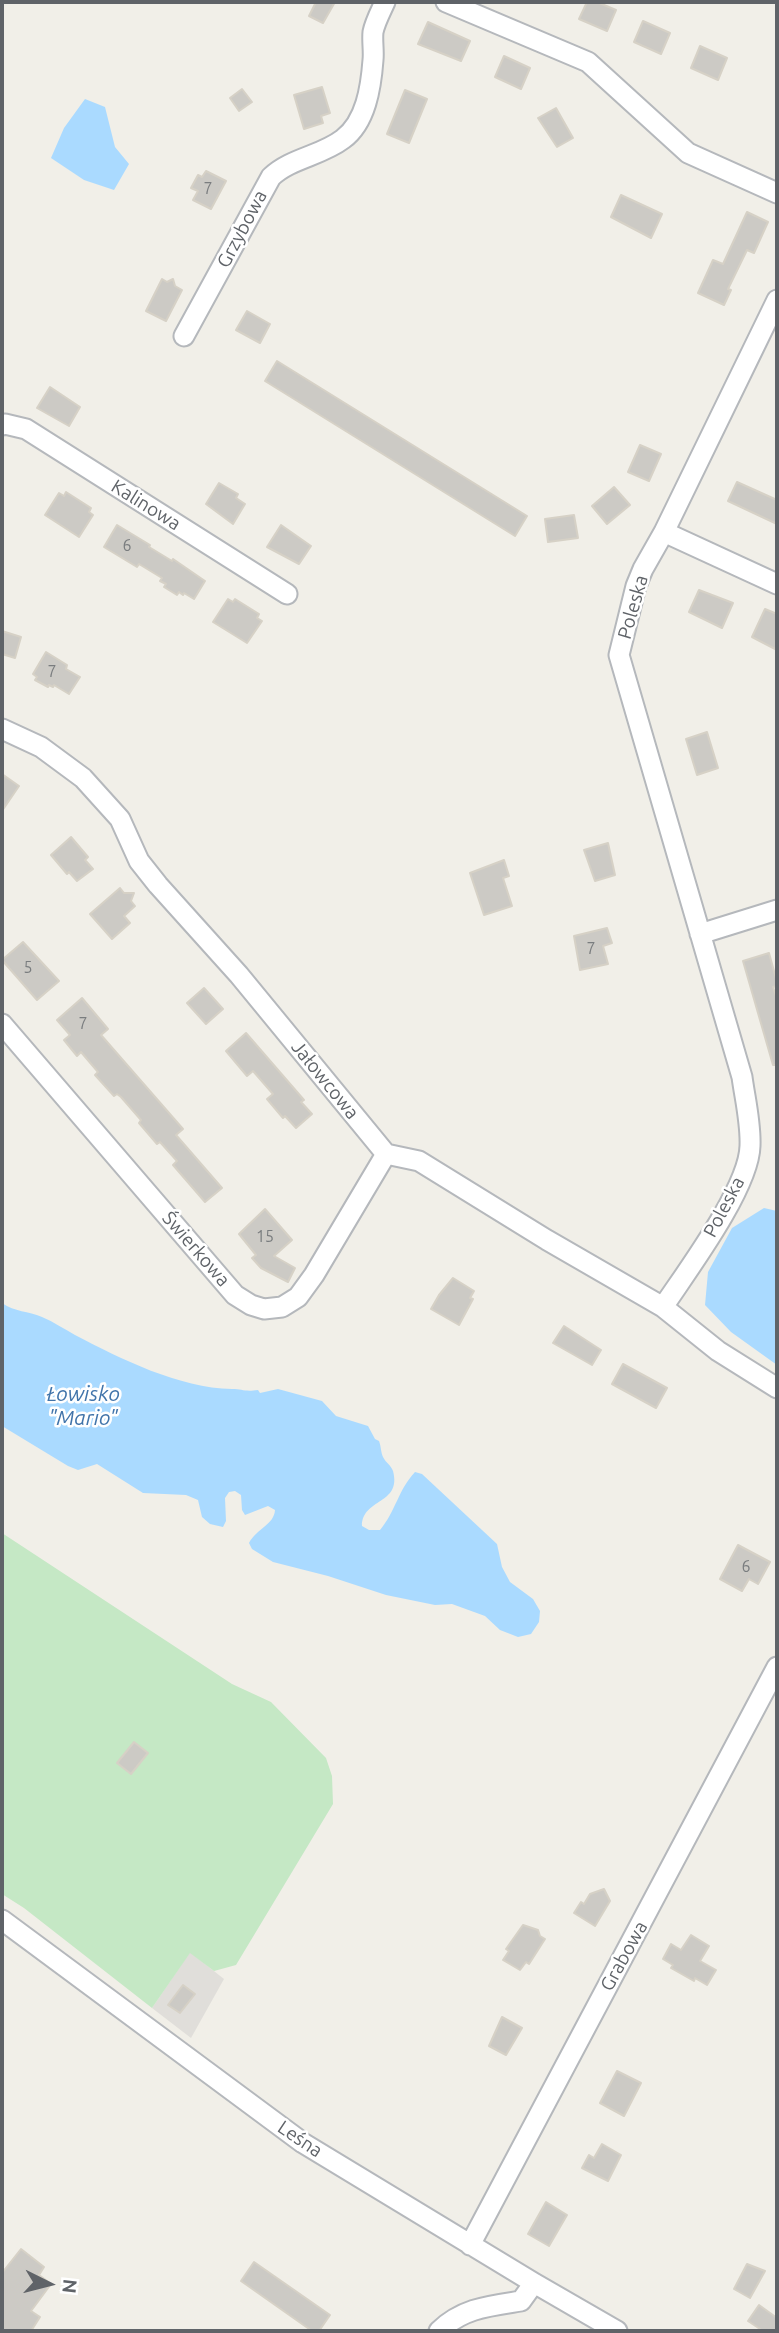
<!DOCTYPE html>
<html>
<head>
<meta charset="utf-8">
<style>
	body { margin:0 }
	#map { position:relative; width:779px; height:2333px; overflow:hidden; background:#f1efe8; font-family:Ubuntu,sans-serif }
	canvas { display:block }
	.frame { position:absolute; inset:0; border:4px solid #5f6368; pointer-events:none }
	.north { position:absolute; left:14px; top:2249px; width:70px; height:70px; -webkit-text-stroke:5px #fff; paint-order:stroke; rotate:96deg; font-size:19px; font-weight:700; line-height:28px; text-align:center; color:#5f6368 }
	.north::after { content:''; display:block; margin:auto; width:24px; height:32px; background:#5f6368; clip-path:polygon(50% 0,100% 100%,50% 72%,0 100%) }
</style>
</head>
<body>
<div id="map">
<canvas width="779" height="2333"></canvas>
<div class="frame"></div>
<div class="north">N</div>
</div>
<script>
const g = document.querySelector('canvas').getContext('2d');
g.lineJoin = 'round';
function fill(path, color) { g.fillStyle = color; g.fill(path, 'evenodd'); }
function stroke(path, color, width, dash) { g.strokeStyle = color; g.lineWidth = width; g.lineCap = dash ? 'butt' : 'round'; g.setLineDash(dash || []); g.stroke(path); }
function drawText(font, color, halo, rows, align = 'center') {
  g.font = font + ' Ubuntu,sans-serif'; g.lineWidth = 5; g.setLineDash([]); g.textBaseline = 'middle'; g.strokeStyle = halo; g.fillStyle = color; for (const [text, x, y, turn = 0] of rows) {
    g.save(); g.translate(x, y); g.rotate((+turn || 0) * Math.PI / 180); g.textAlign = isNaN(turn) ? turn : align; if (halo) g.strokeText(text, 0, 0); g.fillText(text, 0, 0); g.restore();
  }
}
const industrial = new Path2D(`
	M 190,1952 L 224,1979 L 191,2038 L 152,2008 Z`);
const green = new Path2D(`
	M 2,1533 L 232,1684 L 271,1702 L 326,1758 L 332,1776 L 333,1804 L 236,1965 L 214,1971 L 190,1953 L 152,2008 L 24,1908 L 2,1894 Z`);
const water = new Path2D(`
	M 85,99 L 105,107 L 115,147 L 129,164 L 114,190 L 84,180 L 51,158 L 64,128 Z
	M 764,1208 L 777,1211 L 777,1365 L 731,1332 L 705,1305 L 708,1272 L 732,1228 Z
	M 2,1303 C 15,1312 28,1311 42,1317 C 54,1322 64,1329 75,1335 C 121,1359 179,1388 232,1389 C 243,1389 244,1392 258,1390 L 260,1393 L 278,1389 L 322,1401 L 336,1416 L 368,1426 L 375,1439 L 379,1441 C 381,1446 381,1453 383,1457 C 386,1463 391,1465 393,1471 C 402,1505 362,1498 362,1526 L 369,1530 L 380,1530 C 396,1511 398,1490 415,1472 L 422,1474 L 497,1544 L 502,1567 L 510,1582 L 533,1599 L 540,1611 L 539,1622 L 531,1634 L 518,1637 L 500,1630 L 485,1616 L 452,1604 L 435,1605 L 386,1595 L 328,1576 L 273,1562 L 252,1549 L 249,1543 C 257,1528 274,1525 275,1510 L 268,1506 L 245,1515 L 242,1510 L 241,1495 L 235,1491 L 229,1492 L 225,1498 L 226,1521 L 223,1527 L 210,1524 L 202,1517 L 198,1500 L 186,1495 L 143,1493 L 97,1464 L 78,1470 L 68,1466 L 2,1426 Z`);
const building = new Path2D(`
	M 316,2 L 335,2 L 323,23 L 309,16 Z
	M 587,2 L 597,2 L 616,10 L 607,31 L 579,19 Z
	M 643,21 L 670,33 L 661,54 L 634,42 Z
	M 428,22 L 470,41 L 461,61 L 418,44 Z
	M 700,46 L 727,58 L 718,80 L 691,68 Z
	M 504,56 L 530,68 L 521,89 L 495,77 Z
	M 322,87 L 330,113 L 321,116 L 323,123 L 304,129 L 294,95 Z
	M 242,89 L 252,102 L 239,111 L 230,98 Z
	M 405,90 L 427,99 L 409,143 L 387,134 Z
	M 556,108 L 573,138 L 557,147 L 538,118 Z
	M 206,171 L 226,181 L 211,209 L 193,200 L 198,191 L 191,188 L 198,175 L 202,177 Z
	M 621,195 L 662,214 L 651,238 L 611,217 Z
	M 747,212 L 768,222 L 754,253 L 747,250 L 728,289 L 731,290 L 724,305 L 698,293 L 713,260 L 723,264 Z
	M 162,279 L 167,282 L 173,279 L 175,286 L 182,290 L 166,321 L 146,311 Z
	M 247,311 L 270,324 L 260,343 L 236,330 Z
	M 277,361 L 527,516 L 515,536 L 265,381 Z
	M 50,387 L 80,407 L 69,426 L 37,408 Z
	M 640,445 L 661,454 L 649,481 L 628,472 Z
	M 737,482 L 777,500 L 777,524 L 728,501 Z
	M 219,483 L 238,494 L 236,498 L 245,504 L 233,524 L 206,504 Z
	M 614,487 L 630,505 L 607,524 L 592,506 Z
	M 66,492 L 91,508 L 89,512 L 93,515 L 79,537 L 45,515 L 59,493 L 64,496 Z
	M 574,515 L 578,538 L 548,542 L 545,519 Z
	M 117,525 L 150,545 L 149,547 L 172,561 L 173,559 L 205,581 L 194,599 L 184,593 L 183,595 L 179,592 L 177,595 L 164,587 L 166,584 L 160,581 L 162,578 L 139,564 L 137,567 L 104,547 Z
	M 281,525 L 311,546 L 299,564 L 267,547 Z
	M 699,590 L 733,603 L 722,628 L 689,612 Z
	M 228,599 L 233,602 L 235,599 L 259,614 L 257,618 L 262,621 L 247,643 L 213,622 Z
	M 765,609 L 777,614 L 777,650 L 752,637 Z
	M 2,631 L 21,637 L 15,658 L 2,654 Z
	M 46,652 L 67,665 L 66,669 L 80,677 L 69,694 L 54,685 L 53,687 L 49,685 L 48,687 L 35,680 L 37,677 L 33,674 Z
	M 707,732 L 718,768 L 697,775 L 686,739 Z
	M 2,774 L 19,786 L 2,811 Z
	M 71,837 L 88,857 L 85,860 L 93,869 L 77,881 L 69,872 L 67,874 L 51,855 Z
	M 608,843 L 615,875 L 595,881 L 584,850 Z
	M 504,860 L 509,876 L 503,878 L 512,906 L 484,915 L 470,873 Z
	M 120,888 L 124,893 L 134,893 L 131,901 L 135,906 L 124,916 L 130,923 L 112,939 L 90,914 Z
	M 607,928 L 612,943 L 603,946 L 608,964 L 580,970 L 574,936 Z
	M 23,942 L 59,981 L 37,1000 L 2,960 Z
	M 769,953 L 777,982 L 777,986 L 773,987 L 777,999 L 777,1065 L 773,1065 L 743,961 Z
	M 204,988 L 223,1009 L 206,1024 L 187,1003 Z
	M 82,998 L 108,1029 L 101,1035 L 183,1129 L 176,1135 L 222,1188 L 205,1202 L 173,1165 L 177,1161 L 160,1142 L 157,1144 L 139,1123 L 141,1120 L 121,1097 L 117,1094 L 114,1096 L 95,1075 L 98,1072 L 81,1052 L 77,1056 L 64,1040 L 70,1035 L 57,1020 Z
	M 246,1033 L 304,1100 L 301,1102 L 312,1114 L 296,1128 L 285,1116 L 283,1118 L 267,1099 L 273,1094 L 253,1071 L 247,1076 L 226,1051 Z
	M 265,1209 L 292,1240 L 274,1256 L 295,1268 L 288,1282 L 261,1268 L 252,1258 L 256,1255 L 239,1234 Z
	M 453,1278 L 474,1291 L 470,1298 L 473,1299 L 459,1325 L 431,1309 L 439,1295 Z
	M 564,1326 L 601,1350 L 592,1365 L 553,1343 Z
	M 623,1364 L 667,1388 L 656,1408 L 612,1384 Z
	M 738,1545 L 770,1562 L 758,1584 L 749,1579 L 742,1591 L 720,1579 Z
	M 134,1742 L 148,1753 L 131,1774 L 117,1763 Z
	M 604,1889 L 610,1901 L 595,1926 L 574,1913 L 581,1902 L 584,1904 L 590,1894 Z
	M 523,1925 L 538,1930 L 540,1936 L 545,1939 L 529,1964 L 526,1962 L 520,1970 L 503,1960 L 509,1951 L 506,1949 Z
	M 691,1935 L 709,1946 L 700,1961 L 716,1970 L 707,1985 L 695,1978 L 694,1981 L 671,1968 L 673,1965 L 663,1959 L 671,1944 L 681,1950 Z
	M 183,1985 L 195,1994 L 180,2013 L 168,2005 Z
	M 502,2017 L 522,2028 L 506,2055 L 489,2046 Z
	M 617,2071 L 641,2083 L 624,2116 L 600,2103 Z
	M 602,2144 L 621,2155 L 608,2181 L 582,2168 L 589,2155 L 594,2158 Z
	M 546,2202 L 567,2215 L 549,2246 L 528,2234 Z
	M 21,2249 L 44,2267 L 39,2275 L 51,2284 L 31,2311 L 40,2317 L 31,2331 L 2,2331 L 2,2273 Z
	M 254,2262 L 330,2315 L 319,2331 L 312,2331 L 241,2281 Z
	M 747,2264 L 765,2271 L 750,2298 L 734,2289 Z
	M 759,2305 L 777,2318 L 777,2331 L 763,2331 L 748,2321 Z`);
const street = new Path2D(`
	M 446,2 L 588,62 L 688,153 L 777,193
	M 184,336 L 271,177 C 291,158 321,156 343,139 C 366,122 371,87 373,60 C 374,51 372,41 373,32 C 375,22 381,11 385,2
	M 2,425 L 5,424 L 26,429 L 287,594
	M 664,532 L 777,584
	M 2,729 L 41,747 L 83,778 L 120,819 L 139,861 L 158,885 L 239,975 L 386,1154 L 419,1161 L 547,1240 L 663,1307 L 718,1351 L 777,1388
	M 700,934 L 777,910
	M 2,1024 L 235,1295 L 251,1305 L 264,1309 L 282,1307 L 298,1297 L 314,1275 L 386,1154
	M 663,1307 C 687,1271 749,1188 750,1146 C 751,1123 745,1099 742,1077 L 619,655 L 636,586 L 643,569 L 664,532 L 777,300
	M 2,1920 L 303,2143 L 534,2283 L 617,2331
	M 470,2245 L 777,1667
	M 439,2331 C 463,2308 489,2306 521,2301 L 534,2283`);
const numberNames = [
	["7",208,189],
	["6",127,546],
	["7",52,672],
	["7",591,949],
	["5",28,968],
	["7",83,1024],
	["15",265,1237],
	["6",746,1567]
];
const streetNames = [
	["Grzybowa",242,229,-62],
	["Kalinowa",146,505,32],
	["Poleska",633,607,-74],
	["Jałowcowa",325,1080,51],
	["Poleska",724,1207,-62],
	["Świerkowa",196,1249,49],
	["Grabowa",624,1956,-61],
	["Leśna",300,2139,34]
];
const waterNames = [
	["Łowisko",83,1394],
	["\"Mario\"",83,1418]
];
fill(industrial, '#e0deda');
fill(green, '#c5e8c5');
fill(water, '#aadaff');
fill(building, '#cccac5');
stroke(building, '#d6d1c6', 2);
stroke(street, '#b5b8bc', 23);
stroke(street, '#fff', 19);
drawText('16px', '#7a7d7f', null, numberNames);
drawText('19px', '#5f6368', '#fff', streetNames);
drawText('italic 21px', '#4174aa', '#fff', waterNames);
</script>
</body>
</html>
